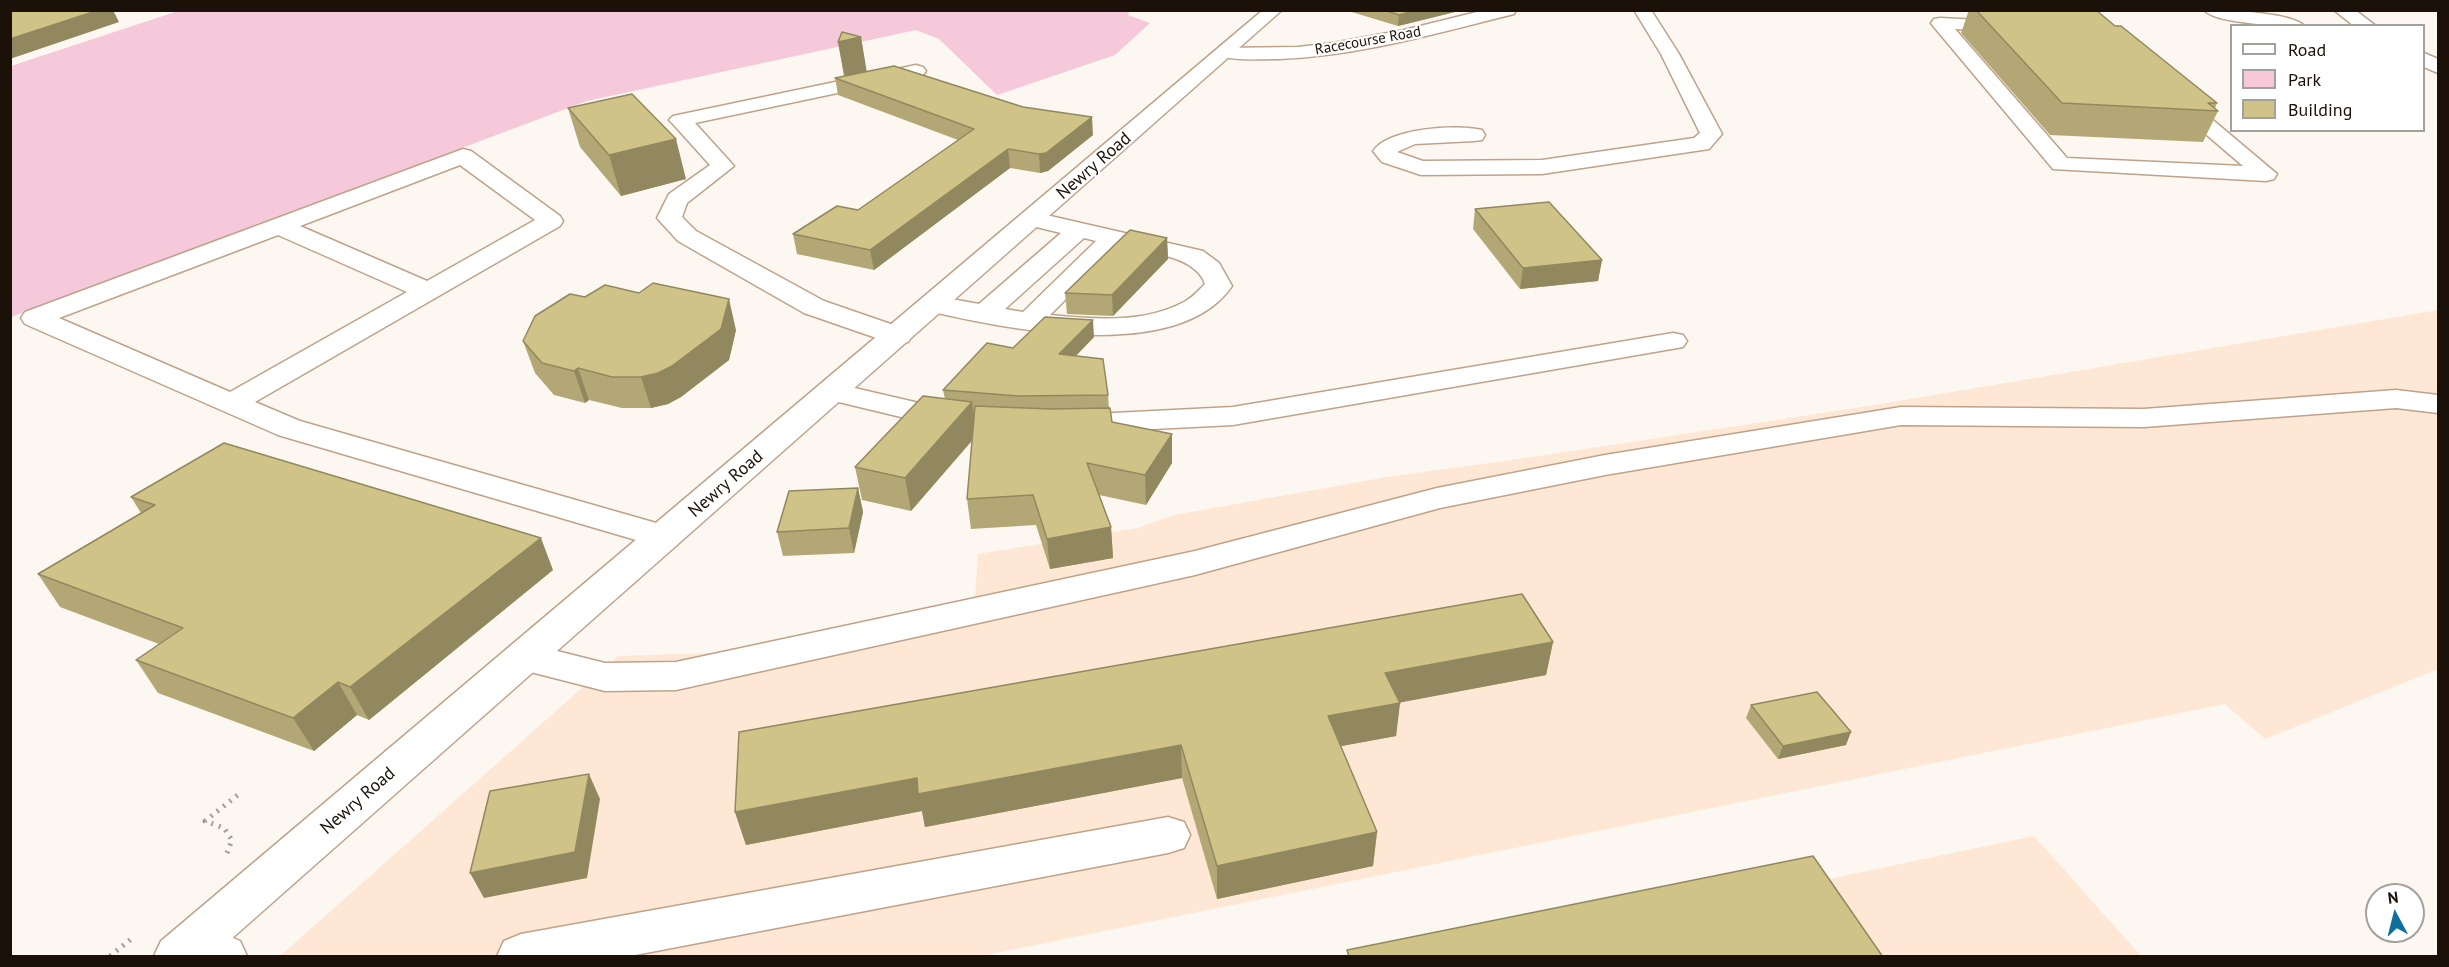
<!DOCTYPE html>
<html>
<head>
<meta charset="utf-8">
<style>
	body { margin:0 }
	#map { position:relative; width:2449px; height:967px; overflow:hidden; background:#fdf7f1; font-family:"PT Sans",sans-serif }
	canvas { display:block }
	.frame { position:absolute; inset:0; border:12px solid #1b1108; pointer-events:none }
	.legend { position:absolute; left:2230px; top:24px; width:195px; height:108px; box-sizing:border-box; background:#fff; border:2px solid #a4a09c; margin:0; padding:8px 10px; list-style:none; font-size:18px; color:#1b1108 }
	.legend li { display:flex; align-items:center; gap:12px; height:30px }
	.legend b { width:30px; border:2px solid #a4a09c }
	.north { position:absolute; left:2365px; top:883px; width:60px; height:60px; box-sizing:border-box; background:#fff; border:2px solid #a4a09c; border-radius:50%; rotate:353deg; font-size:16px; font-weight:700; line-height:24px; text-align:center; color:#1b1108 }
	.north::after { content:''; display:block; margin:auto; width:21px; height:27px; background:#0f6f9d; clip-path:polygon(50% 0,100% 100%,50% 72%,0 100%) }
</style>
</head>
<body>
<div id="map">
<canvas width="2449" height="967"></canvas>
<div class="frame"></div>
<ul class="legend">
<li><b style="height:8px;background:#fff"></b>Road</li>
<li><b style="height:16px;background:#f5c8da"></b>Park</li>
<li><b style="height:16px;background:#d0c388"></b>Building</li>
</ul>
<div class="north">N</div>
</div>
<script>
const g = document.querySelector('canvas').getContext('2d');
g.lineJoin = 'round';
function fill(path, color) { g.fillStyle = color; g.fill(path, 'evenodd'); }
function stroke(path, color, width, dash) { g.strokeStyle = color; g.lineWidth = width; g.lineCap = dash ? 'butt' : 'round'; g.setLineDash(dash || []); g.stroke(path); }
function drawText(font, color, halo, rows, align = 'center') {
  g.font = font + ' "PT Sans",sans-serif'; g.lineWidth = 4.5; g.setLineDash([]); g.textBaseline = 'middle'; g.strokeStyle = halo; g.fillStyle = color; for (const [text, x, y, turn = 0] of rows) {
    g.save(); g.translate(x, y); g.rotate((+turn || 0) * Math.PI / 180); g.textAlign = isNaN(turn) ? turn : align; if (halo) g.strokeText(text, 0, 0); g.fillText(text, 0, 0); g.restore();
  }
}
const built = new Path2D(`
	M 2438,310 L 2438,669 L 2265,739 L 2225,704 L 981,956 L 280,956 L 618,656 L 770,651 L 975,598 L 978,554 L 1138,528 L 1174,515 L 1387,477 L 1519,459 L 1869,406 Z
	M 2034,836 L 2141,956 L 1461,956 Z`);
const green = new Path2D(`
	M 1130,10 L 1128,15 L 1150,23 L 1115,55 L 997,95 L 939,39 L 916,30 L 587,101 L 11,317 L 11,66 L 178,11 Z`);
const path = new Path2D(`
	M 227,853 L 232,840 L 224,828 L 205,821 L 239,794
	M 110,956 L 135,936`);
const minor = new Path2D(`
	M 1485,10 L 1516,10 L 1514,14 C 1437,33 1359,56 1279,59 C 1260,59 1238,61 1219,56 L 1217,52 L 1219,48 L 1298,47 L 1333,43 L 1404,30 Z
	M 1634,10 L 1651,10 L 1679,54 L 1722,134 L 1709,149 L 1542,174 L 1421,175 L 1382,162 L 1373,151 C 1389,128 1456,124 1482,130 L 1485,135 L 1482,140 L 1474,141 L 1415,144 L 1397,152 L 1423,161 L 1542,160 L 1694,138 L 1700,133 L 1661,54 Z
	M 2204,10 C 2223,10 2292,12 2304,26 C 2284,26 2216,24 2204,10 Z
	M 2334,10 L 2355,10 L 2376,26 L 2354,26 Z
	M 1940,18 L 2101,26 L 2277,174 L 2274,179 L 2266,181 L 2053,169 L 1934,27 L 1931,23 L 1934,19 ZM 1955,29 L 2090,35 L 2243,166 L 2067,158 Z
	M 2424,53 L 2438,59 L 2438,73 L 2424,67 Z
	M 916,65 L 923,67 L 926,71 L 923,75 L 695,123 L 734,166 L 687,203 L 682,217 L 696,231 L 824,301 L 908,330 L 912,336 L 908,342 L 898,344 L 888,342 L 804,313 L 678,241 L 657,218 L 669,194 L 710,165 L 673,124 L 669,120 L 673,116 Z
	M 463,149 L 471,151 L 560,216 L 563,221 L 560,226 L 255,402 L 300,421 L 677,529 L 682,537 L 677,545 L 665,548 L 653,545 L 278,435 L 25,324 L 21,318 L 25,312 ZM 460,165 L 535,220 L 427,281 L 300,226 ZM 278,235 L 407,292 L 230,392 L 59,318 Z
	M 1033,212 L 1203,251 L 1219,263 L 1232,286 C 1178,365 1004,329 925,310 L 921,304 L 925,298 L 935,296 L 979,304 L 1061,233 L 1024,224 L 1021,219 L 1024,214 ZM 1084,238 L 1096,241 L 1023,312 L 1005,309 ZM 1119,246 C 1145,252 1196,255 1205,284 C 1199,290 1192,298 1184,302 C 1143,324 1094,319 1050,315 Z
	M 1673,333 L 1683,335 L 1687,341 L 1683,347 L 1233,425 L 1074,433 L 1063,431 L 1058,424 L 1063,417 L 1074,415 L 1233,407 Z
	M 833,383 L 962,413 L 966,420 L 962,427 L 951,429 L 822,398 L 818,392 L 822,386 Z
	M 2396,390 L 2438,395 L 2438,413 L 2396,408 L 2144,427 L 1901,425 L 1605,475 L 1440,508 L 1195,575 L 676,690 L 605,691 L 511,667 L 506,657 L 511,647 L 525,643 L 605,663 L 676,662 L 1195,551 L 1437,488 L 1605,455 L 1901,407 L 2144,409 Z
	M 1168,817 L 1184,822 L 1190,835 L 1184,848 L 1168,853 L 630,956 L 497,956 L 504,941 L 521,934 Z
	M 195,921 L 240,941 L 247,956 L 178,956 L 171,942 L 178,927 Z`);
const major = new Path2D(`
	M 1263,10 L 1282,10 L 212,956 L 154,956 L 161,941 Z`);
const wall = new Path2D(`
	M 1345,10 L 1463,10 L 1398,26 Z
	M 1969,10 L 2096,10 L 2115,26 L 2217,103 L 2215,108 L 2218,111 L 2203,142 L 2050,135 L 1961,33 Z
	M 861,37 L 866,72 L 1093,135 L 1048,171 L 1040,173 L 1010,168 L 874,270 L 797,254 L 793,234 L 858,210 L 958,140 L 838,95 L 835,78 L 844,77 L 838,42 Z
	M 568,108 L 686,179 L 621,196 L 580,147 Z
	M 1475,209 L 1602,260 L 1598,281 L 1520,289 L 1473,229 Z
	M 1167,238 L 1168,259 L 1113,316 L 1067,314 L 1065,293 Z
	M 736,330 L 729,360 L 681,397 L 668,404 L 651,408 L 622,408 L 589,400 L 585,403 L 554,395 L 535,373 L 523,341 Z
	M 1094,337 L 1076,356 L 1108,395 L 1109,408 L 1112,422 L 1172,463 L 1146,505 L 1099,495 L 1111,527 L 1113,558 L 1050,569 L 1036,525 L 971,529 L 967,499 L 972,440 L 911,511 L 862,500 L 855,467 L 945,399 L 943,390 L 1013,348 Z
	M 858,488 L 863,512 L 854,553 L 783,556 L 777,532 Z
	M 131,497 L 553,570 L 369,720 L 357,715 L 314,751 L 158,693 L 136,660 L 159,644 L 60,607 L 38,574 L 141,513 Z
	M 1553,642 L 1546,675 L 1400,702 L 1396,736 L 1340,746 L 1377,832 L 1373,866 L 1217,899 L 1182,778 L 925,827 L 922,811 L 746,845 L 735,812 Z
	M 1751,705 L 1846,745 L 1778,759 L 1746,718 Z`);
const shadedWall = new Path2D(`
	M 99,10 L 113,10 L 119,22 L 10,59 L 10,39 Z
	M 1416,10 L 1463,10 L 1398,26 L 1399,15 Z
	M 861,37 L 867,73 L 845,78 L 838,42 Z
	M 1092,117 L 1093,135 L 1048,171 L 1040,173 L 1039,154 Z
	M 676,139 L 686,179 L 621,196 L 609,155 Z
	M 1008,149 L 1010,168 L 874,270 L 870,250 Z
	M 1167,238 L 1168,259 L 1113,316 L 1112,295 Z
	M 1602,260 L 1598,281 L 1520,289 L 1523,268 Z
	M 729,299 L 736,330 L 729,360 L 681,397 L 668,404 L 651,408 L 641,377 Z
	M 1093,320 L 1094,337 L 1060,372 L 1059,354 Z
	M 578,368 L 589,400 L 585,403 L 574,371 Z
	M 972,402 L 977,435 L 911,511 L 905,478 Z
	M 1172,434 L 1172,463 L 1146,505 L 1145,475 Z
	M 858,488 L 863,512 L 854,553 L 849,528 Z
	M 1111,527 L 1113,558 L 1050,569 L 1047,539 Z
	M 541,538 L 553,570 L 369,720 L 350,687 Z
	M 1553,642 L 1546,675 L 1382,706 L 1385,673 Z
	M 338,682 L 357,715 L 314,751 L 293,718 Z
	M 1400,703 L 1396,736 L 1326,749 L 1328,716 Z
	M 1851,732 L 1846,745 L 1778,759 L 1783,746 Z
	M 1181,745 L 1182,778 L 925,827 L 922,811 L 746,845 L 735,812 L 917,778 Z
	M 589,774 L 600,799 L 587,878 L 484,898 L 470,873 Z
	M 1377,832 L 1373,866 L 1217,899 L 1217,866 Z`);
const building = new Path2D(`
	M 10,10 L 99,10 L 10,39 Z
	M 1384,10 L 1416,10 L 1399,15 Z
	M 1976,10 L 2096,10 L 2115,26 L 2121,26 L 2217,103 L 2208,103 L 2218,111 L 2062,103 Z
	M 842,32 L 861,37 L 838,42 Z
	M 894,66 L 1023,107 L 1092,117 L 1046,153 L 1039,154 L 1008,149 L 870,250 L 793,234 L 837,206 L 858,210 L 974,129 L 835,78 Z
	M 632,94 L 676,139 L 609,155 L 568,108 Z
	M 1549,202 L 1602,260 L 1523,268 L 1475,209 Z
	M 1130,230 L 1167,238 L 1112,295 L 1065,293 Z
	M 653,283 L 729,299 L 721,329 L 672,366 L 658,373 L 641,377 L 612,377 L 578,368 L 574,371 L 542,363 L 523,341 L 535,316 L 570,294 L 585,297 L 605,285 L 639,293 Z
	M 1045,317 L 1093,320 L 1059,354 L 1103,359 L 1108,395 L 1018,396 L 943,390 L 987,343 L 1013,348 Z
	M 923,396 L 972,402 L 905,478 L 855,467 Z
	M 975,406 L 1051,409 L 1110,408 L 1112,422 L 1172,434 L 1145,475 L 1087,463 L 1111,527 L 1047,539 L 1033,495 L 967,499 Z
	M 224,443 L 541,538 L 350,687 L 338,682 L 293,718 L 136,660 L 183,628 L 38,574 L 155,505 L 131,497 Z
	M 858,488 L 849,528 L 777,532 L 789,491 Z
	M 1522,594 L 1553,642 L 1385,673 L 1400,703 L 1328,716 L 1377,832 L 1217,866 L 1181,745 L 918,794 L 917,778 L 735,812 L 739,732 Z
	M 1817,692 L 1851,732 L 1783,746 L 1751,705 Z
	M 589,774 L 575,852 L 470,873 L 490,791 Z
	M 1813,856 L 1883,957 L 1349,957 L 1347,950 Z`);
const farStreetnames = [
	["Racecourse Road",1368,41,-10]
];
const streetNames = [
	["Newry Road",1094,166,-41],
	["Newry Road",726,484,-41],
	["Newry Road",358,801,-41]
];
fill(built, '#fee7d4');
fill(green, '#f5c8da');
stroke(minor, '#bfa28a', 3);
stroke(major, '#bfa28a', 3);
stroke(path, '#a59e96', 5, [2, 6]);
fill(minor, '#fff');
fill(major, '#fff');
fill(wall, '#b3a875');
fill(shadedWall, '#92885f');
fill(building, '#d0c388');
stroke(building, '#92885f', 1.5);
drawText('15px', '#1b1108', '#fff', farStreetnames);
drawText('18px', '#1b1108', '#fff', streetNames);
</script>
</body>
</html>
